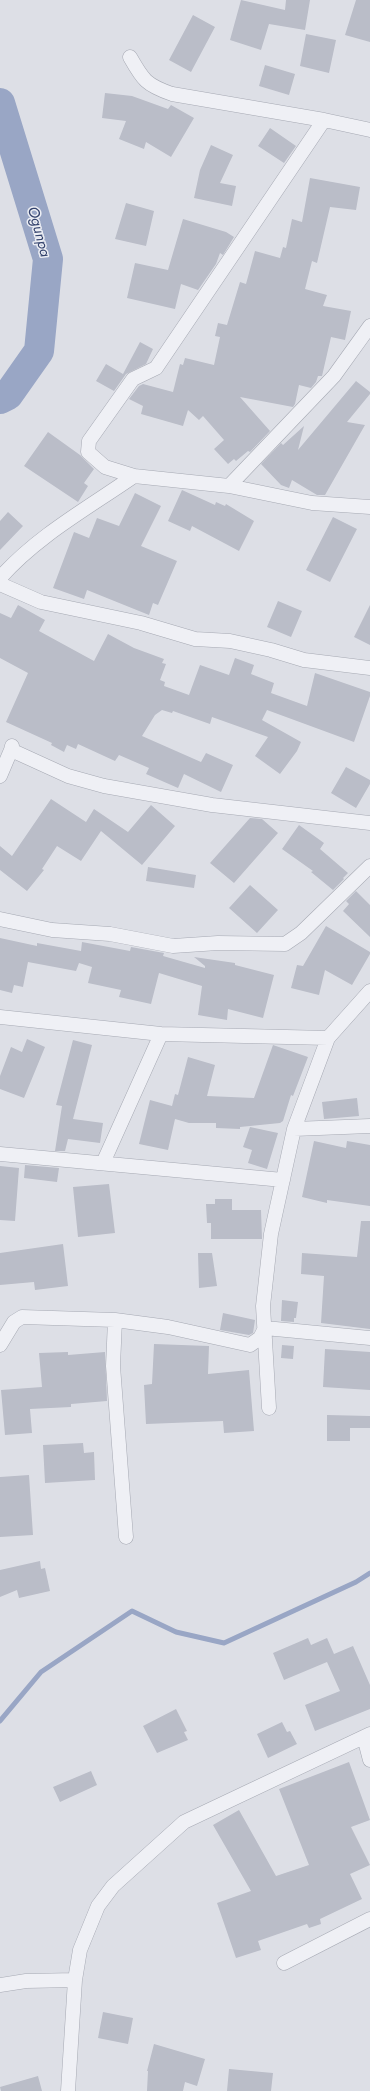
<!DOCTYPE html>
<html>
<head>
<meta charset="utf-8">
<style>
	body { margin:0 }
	canvas { display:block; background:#dddfe6 }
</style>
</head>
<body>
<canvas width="370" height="2091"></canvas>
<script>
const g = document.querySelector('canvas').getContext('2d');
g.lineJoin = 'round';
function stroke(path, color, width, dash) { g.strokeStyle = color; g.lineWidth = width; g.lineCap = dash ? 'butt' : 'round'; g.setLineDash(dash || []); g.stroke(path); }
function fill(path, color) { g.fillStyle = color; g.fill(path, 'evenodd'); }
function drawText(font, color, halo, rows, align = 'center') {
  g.font = font + ' Jost,sans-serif'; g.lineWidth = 3; g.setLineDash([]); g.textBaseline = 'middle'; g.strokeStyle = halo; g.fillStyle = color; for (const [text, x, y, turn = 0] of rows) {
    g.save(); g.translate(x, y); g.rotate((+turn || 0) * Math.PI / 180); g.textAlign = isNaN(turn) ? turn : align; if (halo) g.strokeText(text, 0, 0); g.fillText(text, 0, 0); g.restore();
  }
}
const stream = new Path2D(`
	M 0,1721 L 41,1672 L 132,1611 L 176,1632 L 224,1643 L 356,1582 L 370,1573`);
const river = new Path2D(`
	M 0,103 L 48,259 L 39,351 L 8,395 L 0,399`);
const building = new Path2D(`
	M 241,0 L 285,10 L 286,0 L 310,0 L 305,30 L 269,24 L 261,50 L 230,40 Z
	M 356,0 L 370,0 L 370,42 L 345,35 Z
	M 193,15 L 215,27 L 191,72 L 169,60 Z
	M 306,34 L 336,40 L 329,73 L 300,66 Z
	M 265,65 L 295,74 L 289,95 L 259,86 Z
	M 105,93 L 132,96 L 168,109 L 171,105 L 194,118 L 171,157 L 146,142 L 144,149 L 119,139 L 126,121 L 102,118 Z
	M 270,128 L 296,146 L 284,163 L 258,146 Z
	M 211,145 L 233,155 L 220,183 L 236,186 L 232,206 L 194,198 L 200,170 Z
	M 310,178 L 360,187 L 356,210 L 330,207 L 317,263 L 312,261 L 305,289 L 327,295 L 323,306 L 351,311 L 345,340 L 331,337 L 322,376 L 318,376 L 316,382 L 311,388 L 299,385 L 295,404 L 293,407 L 240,397 L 270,431 L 250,452 L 248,451 L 236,461 L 234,459 L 228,464 L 214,449 L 224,440 L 203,416 L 199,420 L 188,410 L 183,426 L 141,414 L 143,406 L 129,399 L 139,386 L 143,384 L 173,392 L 180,364 L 183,365 L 185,358 L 214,365 L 220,337 L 215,336 L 218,323 L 227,325 L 240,282 L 246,284 L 255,251 L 280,258 L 283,247 L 286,248 L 292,219 L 302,222 Z
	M 126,203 L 154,211 L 146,246 L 115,239 Z
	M 183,219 L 226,232 L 234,237 L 223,255 L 220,253 L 216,264 L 198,290 L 181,284 L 175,309 L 127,298 L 135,263 L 168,270 Z
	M 140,342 L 153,349 L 146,364 L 126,374 L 114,391 L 96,381 L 106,364 L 123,374 Z
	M 356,381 L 370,392 L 370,394 L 347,422 L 365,425 L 325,495 L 317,495 L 292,480 L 289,488 L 281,485 L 261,464 L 281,443 L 283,445 L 304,426 L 298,450 Z
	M 48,432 L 80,455 L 94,469 L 84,483 L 88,486 L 78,502 L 24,466 Z
	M 182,490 L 215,505 L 216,502 L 225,506 L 226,504 L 254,521 L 239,551 L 192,526 L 190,531 L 168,521 Z
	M 135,493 L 161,506 L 141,546 L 177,561 L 158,605 L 153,603 L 149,615 L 87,590 L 84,599 L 53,588 L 74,532 L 89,538 L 97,518 L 119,526 Z
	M 8,512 L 23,526 L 0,550 L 0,521 Z
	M 333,517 L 357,529 L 330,582 L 306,570 Z
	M 278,601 L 302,611 L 291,637 L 267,627 Z
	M 18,605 L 45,620 L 39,631 L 94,661 L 108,634 L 134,648 L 164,659 L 162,663 L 166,664 L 160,680 L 165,682 L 164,686 L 189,695 L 200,665 L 229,675 L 235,658 L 254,665 L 251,674 L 274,683 L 271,693 L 307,706 L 315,673 L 370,692 L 370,696 L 354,742 L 267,710 L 262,720 L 301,742 L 297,751 L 280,774 L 255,756 L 268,737 L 212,717 L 210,724 L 173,711 L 172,713 L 162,710 L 155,715 L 142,736 L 201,762 L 206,753 L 233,765 L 221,792 L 184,774 L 178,788 L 146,774 L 149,768 L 119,755 L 115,761 L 78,744 L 76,749 L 67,745 L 64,752 L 51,745 L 52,743 L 6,722 L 28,673 L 0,658 L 0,613 L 11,618 Z
	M 370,605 L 370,645 L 354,637 Z
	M 346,767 L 370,780 L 370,784 L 356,808 L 331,793 Z
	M 51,799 L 86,822 L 94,809 L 128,832 L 151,805 L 175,826 L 142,865 L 101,831 L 81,861 L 57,846 L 42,869 L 44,870 L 27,891 L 0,870 L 0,846 L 12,856 Z
	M 250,818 L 262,819 L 278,833 L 234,883 L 210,863 Z
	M 299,825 L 324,843 L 320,849 L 348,873 L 343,878 L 344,879 L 333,890 L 311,872 L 313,871 L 282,849 Z
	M 148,867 L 196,875 L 194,888 L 146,881 Z
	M 250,885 L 278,910 L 257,933 L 229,908 Z
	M 356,891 L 370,905 L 370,937 L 343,911 L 349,904 L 346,901 Z
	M 326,926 L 370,952 L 370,954 L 352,985 L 325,970 L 319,995 L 291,988 L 297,965 L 303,966 Z
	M 0,938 L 37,946 L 37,943 L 81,951 L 82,942 L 130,951 L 131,947 L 164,953 L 163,956 L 205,968 L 205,966 L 194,957 L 235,963 L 235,965 L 274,975 L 263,1018 L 228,1009 L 227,1020 L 198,1015 L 202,986 L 159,973 L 151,1004 L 119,997 L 121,990 L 88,983 L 92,967 L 79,963 L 76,971 L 28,962 L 23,987 L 14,985 L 12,993 L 0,990 Z
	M 27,1039 L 45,1047 L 24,1098 L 0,1089 L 0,1076 L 11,1047 L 22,1052 Z
	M 73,1040 L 92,1045 L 73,1119 L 103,1123 L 100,1143 L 68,1139 L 65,1151 L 55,1151 L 62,1106 L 56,1105 Z
	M 273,1045 L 308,1057 L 293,1096 L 291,1095 L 283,1121 L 280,1123 L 240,1127 L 240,1129 L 216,1128 L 216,1123 L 189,1123 L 175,1119 L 168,1150 L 139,1144 L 150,1100 L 172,1106 L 175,1094 L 178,1095 L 188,1057 L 215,1065 L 207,1096 L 254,1098 Z
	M 357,1098 L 359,1116 L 324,1119 L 322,1102 Z
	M 250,1127 L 278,1133 L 267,1169 L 248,1163 L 252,1150 L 243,1147 Z
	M 314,1141 L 346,1148 L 347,1141 L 370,1145 L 370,1206 L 327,1200 L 327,1203 L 302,1197 Z
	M 25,1165 L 59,1168 L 57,1182 L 24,1178 Z
	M 0,1166 L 19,1168 L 15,1221 L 0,1220 Z
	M 109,1184 L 115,1233 L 78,1237 L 73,1187 Z
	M 215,1199 L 232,1199 L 232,1210 L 261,1210 L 262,1239 L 211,1239 L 211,1223 L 207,1223 L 206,1204 L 215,1204 Z
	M 361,1221 L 370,1221 L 370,1329 L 321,1323 L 324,1276 L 301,1274 L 302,1253 L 357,1257 Z
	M 63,1244 L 68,1286 L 35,1290 L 34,1282 L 0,1285 L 0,1253 Z
	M 198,1253 L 212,1253 L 217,1286 L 199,1288 Z
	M 282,1300 L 298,1302 L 296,1318 L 294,1318 L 294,1322 L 281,1321 Z
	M 223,1313 L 255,1320 L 253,1333 L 249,1335 L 220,1330 Z
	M 154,1344 L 209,1346 L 208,1374 L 249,1370 L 254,1431 L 224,1433 L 223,1421 L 146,1424 L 144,1385 L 152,1384 Z
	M 282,1345 L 294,1346 L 293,1359 L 281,1358 Z
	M 325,1349 L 370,1352 L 370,1390 L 323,1387 Z
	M 68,1352 L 68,1355 L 105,1352 L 107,1401 L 71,1404 L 71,1407 L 30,1409 L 32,1433 L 5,1435 L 1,1390 L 42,1387 L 39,1353 Z
	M 327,1415 L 370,1416 L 370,1428 L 350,1428 L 350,1441 L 327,1441 Z
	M 83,1443 L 84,1453 L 94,1452 L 95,1480 L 45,1483 L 43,1445 Z
	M 29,1475 L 33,1535 L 0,1537 L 0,1477 Z
	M 40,1561 L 41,1569 L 45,1568 L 50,1591 L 19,1598 L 17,1590 L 0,1597 L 0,1570 Z
	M 308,1638 L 311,1645 L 327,1638 L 334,1654 L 353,1646 L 370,1685 L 370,1709 L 315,1731 L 305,1705 L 340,1691 L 327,1662 L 284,1680 L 273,1653 Z
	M 176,1709 L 187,1731 L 184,1732 L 188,1740 L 157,1753 L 143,1726 Z
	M 282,1722 L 287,1732 L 290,1731 L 297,1744 L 268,1758 L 257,1734 Z
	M 349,1762 L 370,1820 L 351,1827 L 370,1865 L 350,1874 L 362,1899 L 320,1919 L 321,1924 L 309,1928 L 307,1924 L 258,1941 L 261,1950 L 236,1958 L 217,1903 L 251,1891 L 213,1825 L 239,1810 L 276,1876 L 309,1865 L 279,1789 Z
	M 91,1771 L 97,1785 L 60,1802 L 53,1787 Z
	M 103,2012 L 133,2018 L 128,2044 L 98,2038 Z
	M 154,2044 L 205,2059 L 197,2086 L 185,2082 L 183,2091 L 147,2091 L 148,2071 L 147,2071 Z
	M 229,2069 L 273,2073 L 271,2091 L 227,2091 Z
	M 38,2076 L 42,2091 L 1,2091 L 0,2087 Z`);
const street = new Path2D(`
	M 130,57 C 143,80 146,85 172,94 L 324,120 L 370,130
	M 134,476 L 105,467 L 88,452 L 89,441 L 133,379 L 156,368 L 324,120
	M 229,486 L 334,376 L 370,326
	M 0,578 C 37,536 88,508 134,476 L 229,486 L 312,503 L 370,507
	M 0,584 L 41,602 L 141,623 L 195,639 L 230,641 L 271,650 L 304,660 L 370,668
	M 12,746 L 11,750 L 68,776 L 104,786 L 212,805 L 370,823
	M 0,776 L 11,750
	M 0,919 L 52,930 L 110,934 L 173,946 L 218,943 L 285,944 L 301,933 L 370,866
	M 0,1017 L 161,1034 L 328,1038
	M 294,1129 L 370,1126
	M 0,1154 L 283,1180
	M 103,1163 L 161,1034
	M 115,1320 L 113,1366 L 126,1537
	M 0,1345 L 14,1322 L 22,1317 L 115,1320 L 168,1327 L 250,1345 L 260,1338 L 265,1328 L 370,1338
	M 269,1408 L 263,1306 L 271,1234 L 294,1129 L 328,1038 L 370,991
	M 364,1737 L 370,1760
	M 284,1963 L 370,1919
	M 0,1985 L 26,1981 L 75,1980
	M 68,2091 L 75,1980 L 80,1950 L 98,1906 L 113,1886 L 184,1822 L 370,1734`);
const waterNames = [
	["Ogunpa",38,232,75]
];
stroke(stream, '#99a6c5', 5);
stroke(river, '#99a6c5', 30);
fill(building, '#babdc8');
stroke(street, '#a6a9b3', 15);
stroke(street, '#eff0f5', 14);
drawText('italic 15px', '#34436d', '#eceef4', waterNames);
</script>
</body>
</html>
